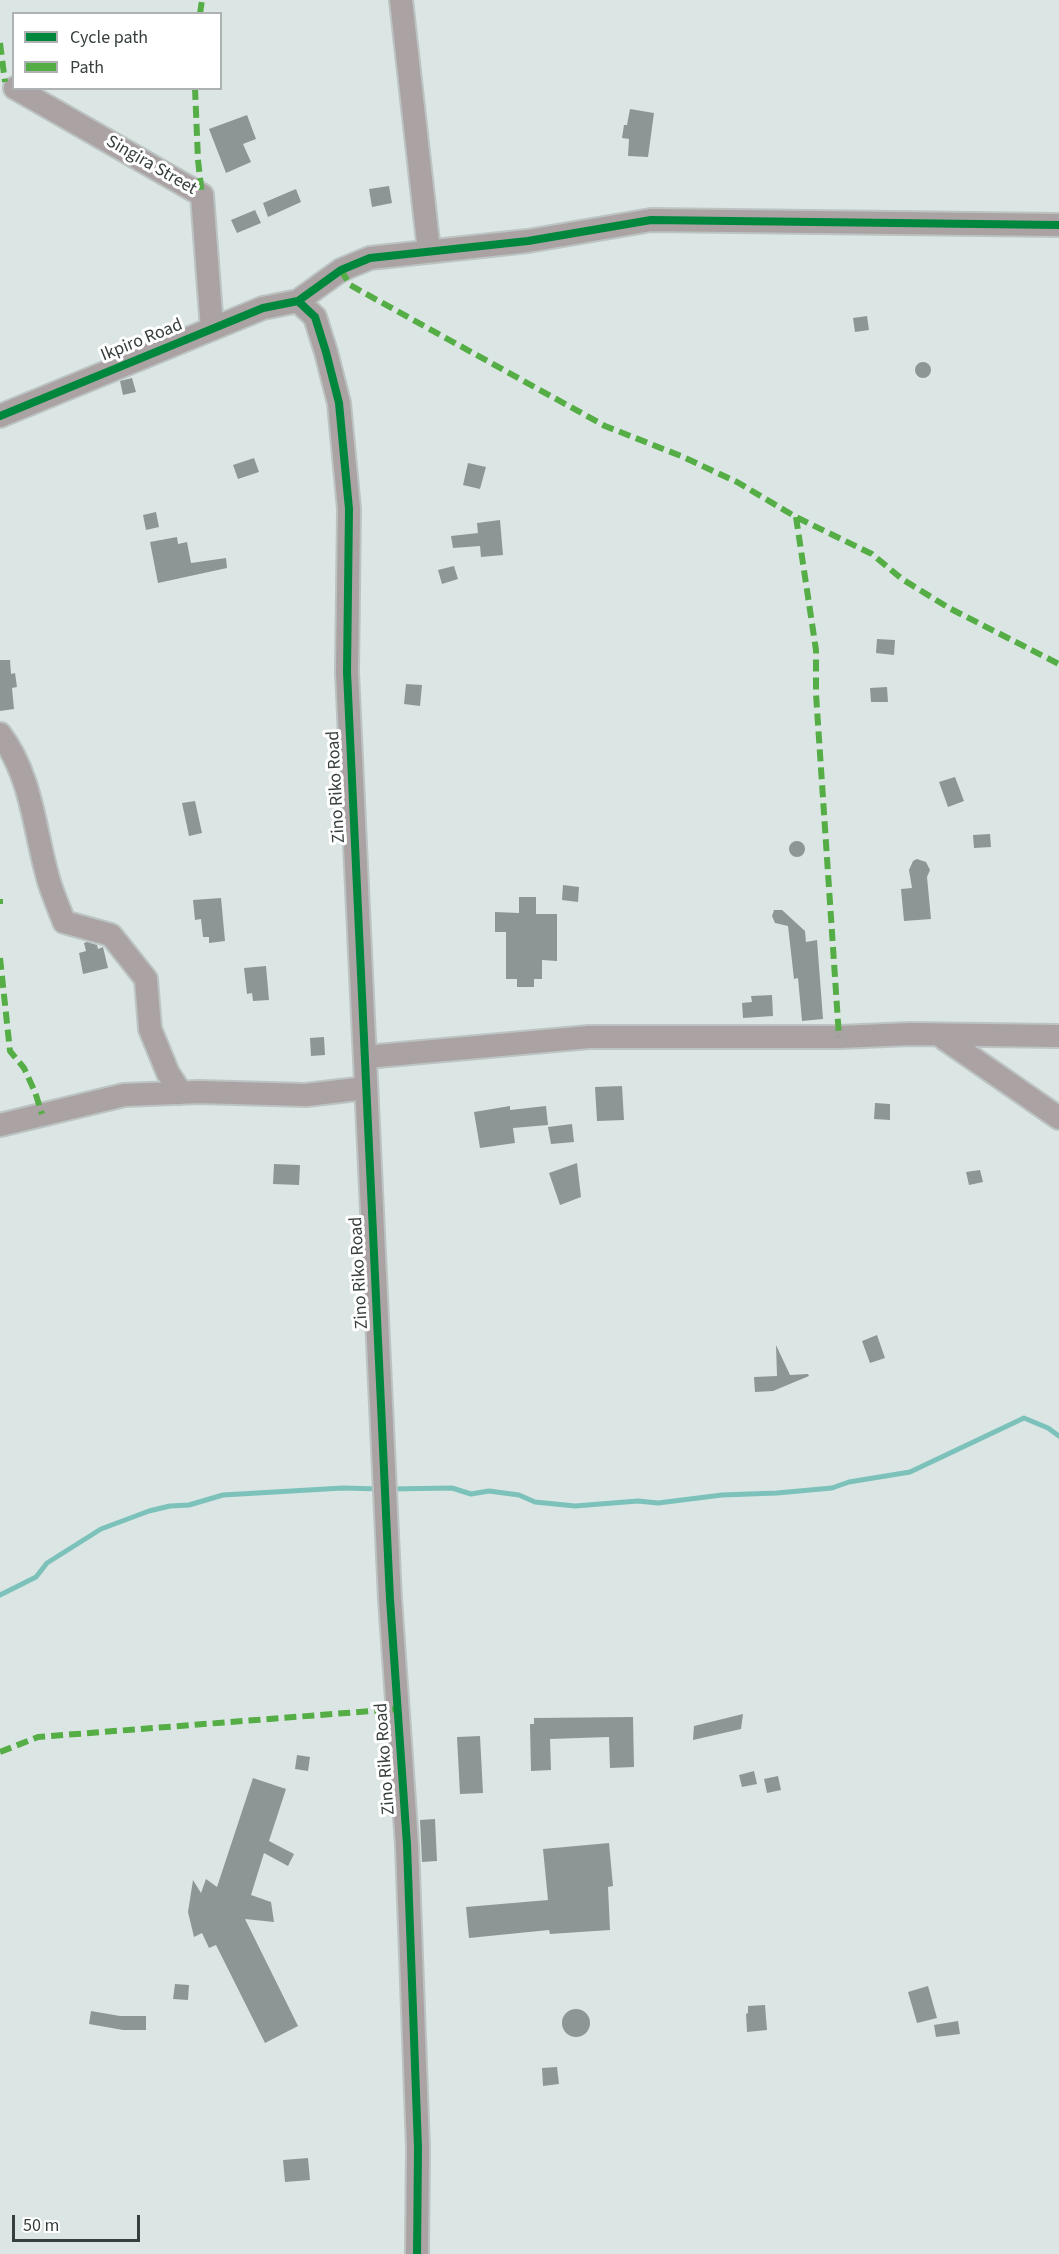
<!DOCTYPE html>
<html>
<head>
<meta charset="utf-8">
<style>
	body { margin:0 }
	#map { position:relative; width:1059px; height:2254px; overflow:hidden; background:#dbe6e4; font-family:"Source Sans 3",sans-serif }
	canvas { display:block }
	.legend { position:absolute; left:12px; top:12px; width:210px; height:78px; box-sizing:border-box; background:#fff; border:2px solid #afb2b2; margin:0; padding:8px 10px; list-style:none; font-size:18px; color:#363f3e }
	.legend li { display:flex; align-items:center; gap:12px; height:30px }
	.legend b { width:30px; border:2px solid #afb2b2 }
	.scale { position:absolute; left:12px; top:2215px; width:128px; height:27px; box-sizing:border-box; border:3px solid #363f3e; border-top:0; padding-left:8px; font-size:18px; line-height:21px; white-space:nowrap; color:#363f3e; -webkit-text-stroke:4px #fff; paint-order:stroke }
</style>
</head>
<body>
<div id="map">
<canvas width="1059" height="2254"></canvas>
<ul class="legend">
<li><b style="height:8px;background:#00873e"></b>Cycle path</li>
<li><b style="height:8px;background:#55ad46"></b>Path</li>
</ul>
<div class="scale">50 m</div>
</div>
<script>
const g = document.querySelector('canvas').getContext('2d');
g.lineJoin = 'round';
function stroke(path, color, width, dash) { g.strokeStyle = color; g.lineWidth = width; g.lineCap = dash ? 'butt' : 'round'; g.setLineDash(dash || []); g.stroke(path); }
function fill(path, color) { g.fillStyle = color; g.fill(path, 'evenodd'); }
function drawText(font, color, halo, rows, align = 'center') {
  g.font = font + ' "Source Sans 3",sans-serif'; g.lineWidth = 6; g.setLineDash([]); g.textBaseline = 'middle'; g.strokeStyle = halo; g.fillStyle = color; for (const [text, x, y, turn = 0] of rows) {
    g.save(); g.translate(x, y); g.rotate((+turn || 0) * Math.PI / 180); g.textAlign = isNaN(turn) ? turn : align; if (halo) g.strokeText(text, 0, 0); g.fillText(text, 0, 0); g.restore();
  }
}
const stream = new Path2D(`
	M 389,1489 L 452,1488 L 471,1494 L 489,1491 L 519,1495 L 535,1502 L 575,1506 L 638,1501 L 658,1503 L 722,1495 L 777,1493 L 832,1488 L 849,1482 L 910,1472 L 1024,1418 L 1048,1428 L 1059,1436
	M 0,1595 L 36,1577 L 47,1563 L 101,1529 L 149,1511 L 170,1506 L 189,1505 L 223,1495 L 343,1488 L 380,1489`);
const building = new Path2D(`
	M 630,109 L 654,113 L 648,157 L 628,156 L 629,139 L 622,138 L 624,125 L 627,125 Z
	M 247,115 L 256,139 L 243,144 L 251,162 L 226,173 L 209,129 Z
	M 389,186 L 392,203 L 372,207 L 369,189 Z
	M 296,189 L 301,202 L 268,217 L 263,203 Z
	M 255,210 L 261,223 L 237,233 L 231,220 Z
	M 867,316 L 869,330 L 855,332 L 853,318 Z
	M915 370a8 8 0 1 1 16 0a8 8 0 1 1-16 0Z
	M 132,378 L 136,392 L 123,395 L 120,381 Z
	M 254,458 L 259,472 L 238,479 L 233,465 Z
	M 468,463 L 486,467 L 480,489 L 463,485 Z
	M 156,512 L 159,527 L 146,530 L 143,515 Z
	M 500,520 L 503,555 L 481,557 L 480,546 L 453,548 L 451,536 L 478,533 L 477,523 Z
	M 177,537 L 178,544 L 187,542 L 191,563 L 226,558 L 227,568 L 158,583 L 150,542 Z
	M 454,566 L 458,579 L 442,584 L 438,570 Z
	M 877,639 L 895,640 L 894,655 L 876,653 Z
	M 0,660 L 10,660 L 11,674 L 15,673 L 17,687 L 12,688 L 14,709 L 0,711 Z
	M 406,684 L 422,685 L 420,706 L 404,704 Z
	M 887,687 L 888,702 L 871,702 L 870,688 Z
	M 955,777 L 964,801 L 948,807 L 939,782 Z
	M 195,801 L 202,833 L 189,836 L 182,803 Z
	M 990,834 L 991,847 L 974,848 L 973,835 Z
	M789 849a8 8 0 1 1 16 0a8 8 0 1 1-16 0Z
	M 917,859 L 926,862 L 930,870 L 927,877 L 931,919 L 904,921 L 901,889 L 912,888 L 909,870 L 913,861 Z
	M 563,885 L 579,887 L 578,902 L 562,900 Z
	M 519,897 L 536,897 L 536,914 L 557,914 L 557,961 L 542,960 L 542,979 L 534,979 L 534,987 L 517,987 L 517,979 L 506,979 L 506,932 L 495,932 L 495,912 L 519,913 Z
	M 221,898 L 225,941 L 209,943 L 209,937 L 203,937 L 201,919 L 195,920 L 193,900 Z
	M 774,910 L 782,910 L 805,931 L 806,942 L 817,940 L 823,1019 L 802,1021 L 798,978 L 794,979 L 788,926 L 775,923 L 772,916 Z
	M 87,942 L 97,945 L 98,949 L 103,947 L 108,968 L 83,974 L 79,953 L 86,951 L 84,943 Z
	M 266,966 L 269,1000 L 253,1001 L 252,993 L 247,994 L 244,968 Z
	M 772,995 L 773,1016 L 743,1018 L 742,1003 L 752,1002 L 751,996 Z
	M 324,1037 L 325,1055 L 311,1056 L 310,1038 Z
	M 622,1086 L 624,1120 L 597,1121 L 595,1087 Z
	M 875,1103 L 890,1104 L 890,1120 L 874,1119 Z
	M 510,1106 L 510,1110 L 546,1106 L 548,1125 L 513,1128 L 515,1143 L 480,1148 L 474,1112 Z
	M 572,1124 L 574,1142 L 551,1144 L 548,1127 Z
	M 577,1163 L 581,1197 L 560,1205 L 549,1173 Z
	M 274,1164 L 300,1165 L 299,1185 L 273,1184 Z
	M 980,1170 L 983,1182 L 969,1185 L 966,1172 Z
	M 877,1335 L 885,1358 L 870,1363 L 862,1341 Z
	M 776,1345 L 790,1375 L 808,1374 L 809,1376 L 773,1391 L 755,1392 L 754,1377 L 777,1376 Z
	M 743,1714 L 741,1729 L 693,1740 L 694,1726 Z
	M 633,1717 L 634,1767 L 610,1768 L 609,1737 L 550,1739 L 551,1770 L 531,1771 L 530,1724 L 534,1724 L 534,1718 Z
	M 480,1736 L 483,1793 L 460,1794 L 457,1737 Z
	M 297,1755 L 310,1757 L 308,1771 L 295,1769 Z
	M 754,1771 L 757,1784 L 742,1787 L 739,1775 Z
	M 778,1776 L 781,1790 L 767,1793 L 764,1779 Z
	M 253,1778 L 286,1789 L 269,1841 L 294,1854 L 288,1866 L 264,1853 L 251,1895 L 271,1902 L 274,1922 L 245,1919 L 298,2026 L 265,2043 L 216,1945 L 209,1948 L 202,1933 L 194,1937 L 188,1912 L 193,1880 L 201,1893 L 206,1879 L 217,1887 Z
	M 435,1819 L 437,1861 L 422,1862 L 420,1820 Z
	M 609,1843 L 613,1886 L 608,1887 L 610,1930 L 550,1934 L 549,1930 L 469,1938 L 466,1907 L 548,1900 L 543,1849 Z
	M 175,1984 L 189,1985 L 188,2000 L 173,1999 Z
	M 928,1986 L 937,2018 L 917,2023 L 908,1992 Z
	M 765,2005 L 767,2030 L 747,2032 L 746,2014 L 748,2013 L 748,2006 Z
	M562 2023a14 14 0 1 1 28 0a14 14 0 1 1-28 0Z
	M 91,2011 L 120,2016 L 146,2016 L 146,2030 L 123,2030 L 89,2024 Z
	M 958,2021 L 960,2034 L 936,2037 L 934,2025 Z
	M 557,2067 L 559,2084 L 543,2086 L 542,2068 Z
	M 308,2158 L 310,2180 L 285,2182 L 283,2160 Z`);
const minor = new Path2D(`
	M 401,0 L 429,251
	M 15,88 L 202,195 L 212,329
	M 298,301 L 315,317 L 326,352 L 339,403 L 349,509 L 347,672 L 390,1599 L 407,1845 L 418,2148 L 417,2254
	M 0,416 L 263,308 L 298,301 L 341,270 L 370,258 L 528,241 L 651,220 L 1059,225
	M 0,734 C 32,776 34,829 48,878 C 52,893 59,908 64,922 L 111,935 L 146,979 L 150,1029 L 168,1073 L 181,1093
	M 939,1035 L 1059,1118
	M 366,1057 L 589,1037 L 839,1037 L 910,1034 L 1059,1036
	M 0,1125 L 124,1095 L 199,1092 L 306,1095 L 366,1088`);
const quiet = new Path2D(`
	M 200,14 L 202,0
	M 0,43 L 5,82
	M 195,88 L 198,160 L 202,195
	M 341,270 L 350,285 L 605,426 L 681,456 L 737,482 L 796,517 L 872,554 L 902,579 L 949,608 L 1059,664
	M 796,517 L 816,650 L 816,694 L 839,1037
	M 0,899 L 0,904
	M 0,958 L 10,1051 L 24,1068 L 35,1092 L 42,1114
	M 0,1752 L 38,1737 L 397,1709`);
const cycleway = new Path2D(`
	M 298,301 L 315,317 L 326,352 L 339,403 L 349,509 L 347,672 L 390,1599 L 407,1845 L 418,2148 L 417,2254
	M 0,416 L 263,308 L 298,301 L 341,270 L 370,258 L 528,241 L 651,220 L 1059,225`);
const streetNames = [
	["Singira Street",151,166,30],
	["Ikpiro Road",142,341,-22],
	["Zino Riko Road",337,787,-93],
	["Zino Riko Road",360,1273,-93],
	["Zino Riko Road",386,1759,-94]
];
stroke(stream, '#7cc2bb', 5);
fill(building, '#8d9694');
stroke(minor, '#bbc4c2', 26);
stroke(minor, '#aba2a3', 22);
stroke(quiet, '#55ad46', 6, [12, 6]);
stroke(cycleway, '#00873e', 8);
drawText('18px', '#363f3e', '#fff', streetNames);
</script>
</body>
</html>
